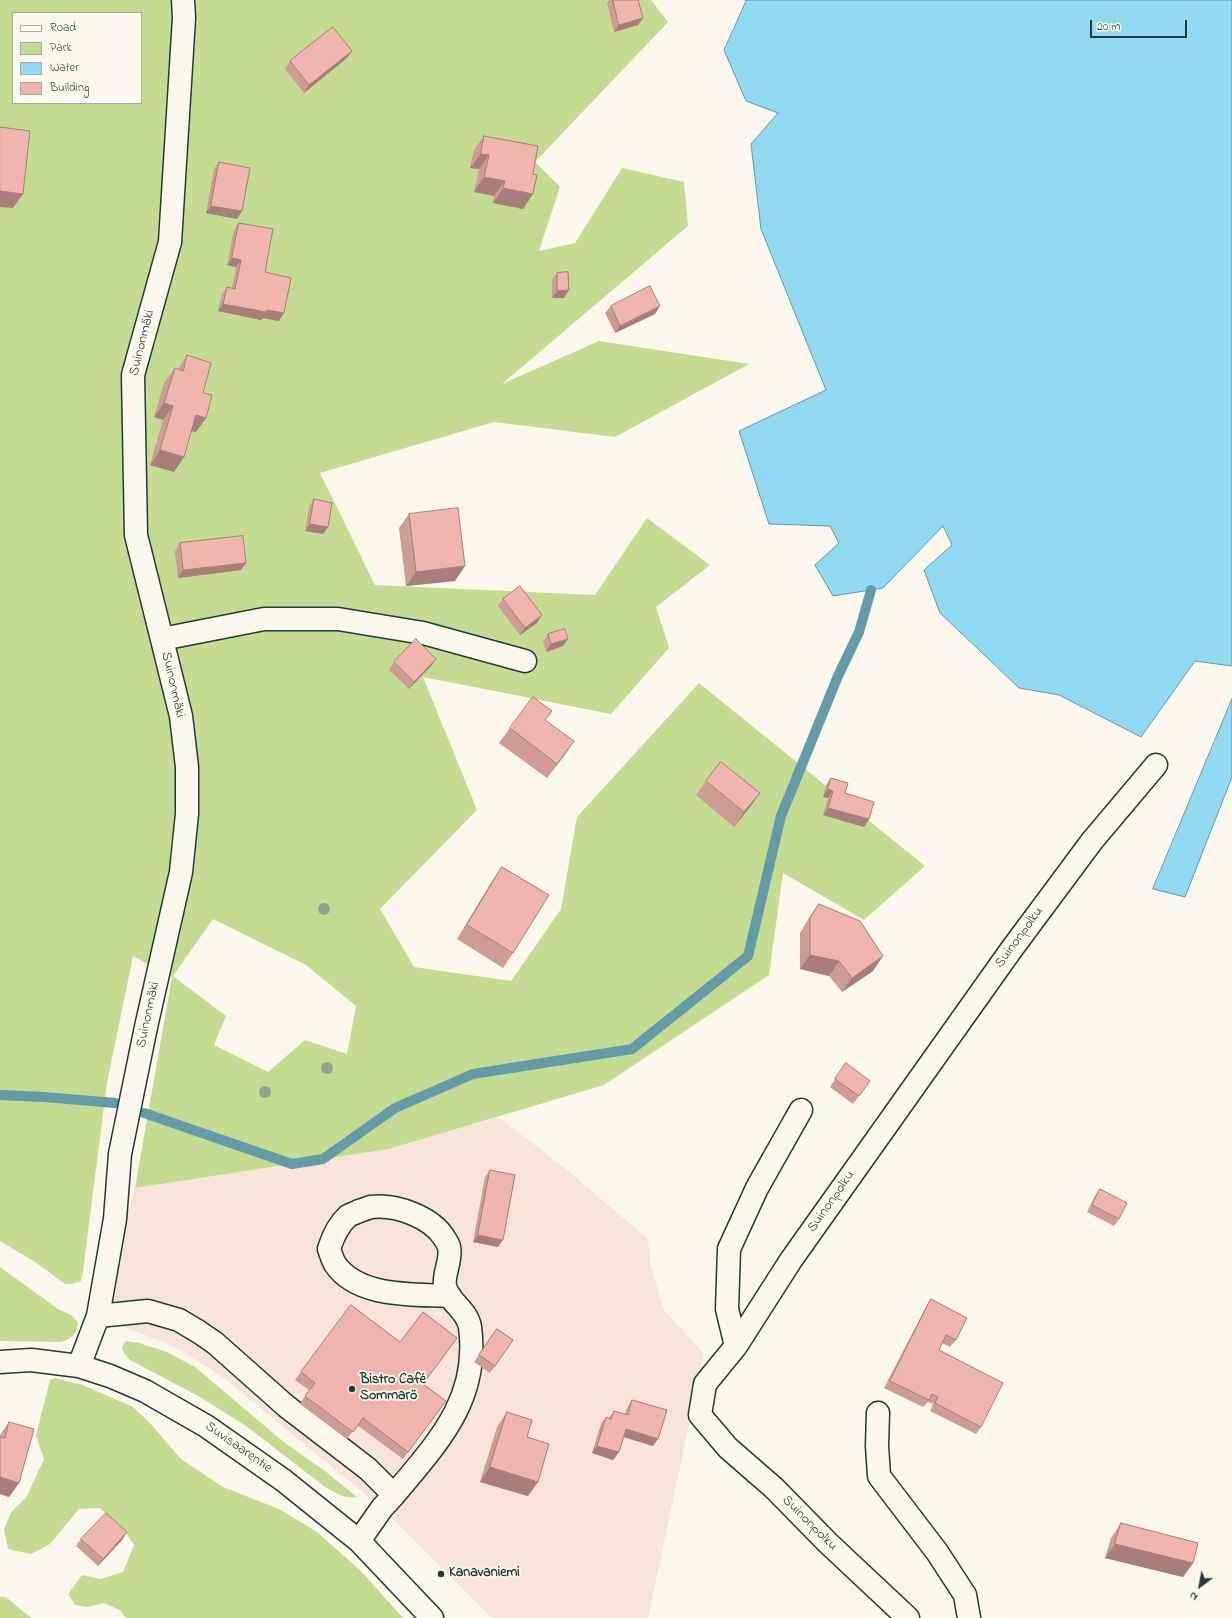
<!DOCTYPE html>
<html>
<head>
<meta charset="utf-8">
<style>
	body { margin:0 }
	#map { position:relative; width:1232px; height:1618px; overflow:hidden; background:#fbf7ec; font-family:"Indie Flower",sans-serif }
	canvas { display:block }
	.legend { position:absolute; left:12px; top:12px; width:130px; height:92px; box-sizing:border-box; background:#fbf7ec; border:1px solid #a3ada2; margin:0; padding:5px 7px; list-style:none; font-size:12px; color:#1f3d34 }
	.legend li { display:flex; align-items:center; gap:8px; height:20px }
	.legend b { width:20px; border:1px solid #a3ada2 }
	.north { position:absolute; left:1180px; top:1566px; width:40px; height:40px; -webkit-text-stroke:3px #fbf7ec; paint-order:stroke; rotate:212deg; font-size:11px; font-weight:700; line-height:16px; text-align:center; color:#1f3d34 }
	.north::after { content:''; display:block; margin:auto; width:14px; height:18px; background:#1f3d34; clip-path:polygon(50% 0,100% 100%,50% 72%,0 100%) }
	.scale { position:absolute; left:1090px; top:20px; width:97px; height:18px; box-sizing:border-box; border:2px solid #1f3d34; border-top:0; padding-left:5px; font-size:12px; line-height:14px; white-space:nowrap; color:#1f3d34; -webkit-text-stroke:3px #fbf7ec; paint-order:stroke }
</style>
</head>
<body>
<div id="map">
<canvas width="1232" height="1618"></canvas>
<ul class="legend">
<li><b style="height:5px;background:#fbf7ec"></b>Road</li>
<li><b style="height:11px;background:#c4dc92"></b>Park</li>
<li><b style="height:11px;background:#91daf2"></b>Water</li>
<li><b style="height:11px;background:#efb4ad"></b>Building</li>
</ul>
<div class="north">N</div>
<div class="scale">20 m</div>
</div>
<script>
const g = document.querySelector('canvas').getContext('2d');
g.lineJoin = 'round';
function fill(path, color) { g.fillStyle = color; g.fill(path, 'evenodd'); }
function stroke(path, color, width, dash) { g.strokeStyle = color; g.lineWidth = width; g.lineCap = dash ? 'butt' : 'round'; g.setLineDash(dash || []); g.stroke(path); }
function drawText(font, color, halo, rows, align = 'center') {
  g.font = font + ' "Indie Flower",sans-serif'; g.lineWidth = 3.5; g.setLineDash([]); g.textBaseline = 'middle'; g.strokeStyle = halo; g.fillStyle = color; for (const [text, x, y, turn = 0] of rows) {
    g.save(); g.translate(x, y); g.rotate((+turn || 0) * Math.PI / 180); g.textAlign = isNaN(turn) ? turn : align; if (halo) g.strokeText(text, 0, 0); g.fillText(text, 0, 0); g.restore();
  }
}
const built = new Path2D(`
	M 498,1117 L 561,1165 L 648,1239 L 650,1263 L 664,1310 L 704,1354 L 648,1618 L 492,1618 L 382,1508 L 224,1378 L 175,1347 L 98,1316 L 135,1188 L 389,1149 Z`);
const green = new Path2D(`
	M 0,0 L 651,0 L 668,22 L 535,162 L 560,187 L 539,251 L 575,243 L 622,168 L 684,182 L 688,226 L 502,384 L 599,341 L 749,364 L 615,437 L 494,422 L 320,473 L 375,585 L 595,595 L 647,518 L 710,565 L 656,607 L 669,648 L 611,714 L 423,677 L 477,810 L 380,909 L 414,967 L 511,981 L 561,909 L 577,817 L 699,683 L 925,866 L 864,920 L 783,873 L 769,975 L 604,1085 L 389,1149 L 135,1188 L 172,977 L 133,956 L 107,1083 L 83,1271 L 81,1281 L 73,1284 L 65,1284 L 35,1262 L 0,1241 ZM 13,13 L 141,13 L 141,103 L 13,103 ZM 213,919 L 306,965 L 356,1006 L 347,1054 L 305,1040 L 268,1072 L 214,1045 L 226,1016 L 173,976 Z
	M 0,1267 L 58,1309 L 71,1315 L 78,1322 C 77,1334 72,1339 61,1342 L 0,1341 Z
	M 126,1341 L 139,1343 L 167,1352 L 195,1367 L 285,1443 L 325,1471 L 357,1497 C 344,1499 336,1493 325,1487 L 246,1426 L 200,1397 L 130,1360 L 124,1353 L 122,1347 Z
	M 55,1378 L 83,1385 L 133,1407 L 149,1422 L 181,1459 L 223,1487 L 279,1509 L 317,1532 L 362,1572 L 403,1618 L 126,1618 L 120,1610 L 104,1603 L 88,1607 L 75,1605 L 68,1594 L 82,1575 L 101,1579 L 123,1572 L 134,1545 L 124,1530 L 100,1508 L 79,1509 L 50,1544 L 31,1554 L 8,1549 L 4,1529 L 12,1511 L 26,1498 L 44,1459 L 36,1435 L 50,1380 Z
	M 0,1597 L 6,1597 L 31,1618 L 0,1618 Z`);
const water = new Path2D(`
	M 745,0 L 1232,0 L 1232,666 L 1195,661 L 1141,737 L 1059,695 L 1019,688 L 940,613 L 924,570 L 952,545 L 943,526 L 883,588 L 833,596 L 815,565 L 839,543 L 830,526 L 769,524 L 739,431 L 826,390 L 761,229 L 751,144 L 778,113 L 746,101 L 724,50 L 746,1 Z
	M 1232,699 L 1232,777 L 1185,897 L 1153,889 Z`);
const stream = new Path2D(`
	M 0,1095 L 44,1097 L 115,1103
	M 144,1113 L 292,1164 L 323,1159 L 395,1108 L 473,1074 L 632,1049 L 748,956 L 781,816 L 838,676 L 859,632 L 871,590`);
const minor = new Path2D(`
	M 162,639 L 264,619 L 338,619 L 423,633 L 525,661
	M 98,1316 L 148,1311 L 179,1320 L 199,1332 L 215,1343 L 286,1406 L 368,1469 L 394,1495 L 382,1508 L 359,1541
	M 736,1346 L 727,1309 L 729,1249 L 757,1188 L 801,1110
	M 0,1362 L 31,1360 L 79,1366 L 110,1376 L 145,1391 L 206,1426 L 283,1480 L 359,1541 L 432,1618
	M 79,1366 L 98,1316 L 115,1219 L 120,1154 L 146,1027 L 181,872 L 187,814 L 187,767 L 181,716 L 136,535 L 133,375 L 170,242 L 184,18 L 183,0
	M 878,1413 L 877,1446 L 879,1476 L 937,1552 L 965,1595 L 969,1618
	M 394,1495 C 437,1443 480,1400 470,1327 C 467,1309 448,1302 445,1286 C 443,1274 452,1260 449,1247 C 449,1245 446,1241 445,1239 C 432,1217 396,1204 371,1207 C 367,1208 363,1210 359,1211 C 356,1213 351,1214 348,1216 C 338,1225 333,1236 329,1249 C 331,1254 332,1259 335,1264 C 358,1298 414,1294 450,1296
	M 908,1618 L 828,1543 L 774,1488 L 728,1448 L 700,1415 L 705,1384 L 736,1346 L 791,1260 L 1011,950 L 1092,841 L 1156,765`);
const trees = [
	[324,909],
	[327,1068],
	[265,1092]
];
const wall = new Path2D(`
	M 609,0 L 638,0 L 643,18 L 638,25 L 614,32 L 607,3 Z
	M 352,51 L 347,58 L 304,93 L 285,69 L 290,61 Z
	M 484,136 L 523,209 L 493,203 L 494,196 L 474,192 L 479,169 L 470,168 L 474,150 Z
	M 219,162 L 242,211 L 237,219 L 206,213 L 214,169 Z
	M 239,223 L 265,272 L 279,321 L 263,318 L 261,320 L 218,311 L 222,294 L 227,287 L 232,288 L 236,267 L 227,265 L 234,230 Z
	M 557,273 L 564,298 L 552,298 L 552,280 Z
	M 611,306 L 655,314 L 615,333 L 605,313 Z
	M 187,355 L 203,393 L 196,432 L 192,431 L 174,472 L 150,465 L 163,420 L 154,417 L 164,383 L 175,368 L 178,369 Z
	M 314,499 L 328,527 L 323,534 L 305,531 L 309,507 Z
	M 409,514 L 455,581 L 406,586 L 399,528 Z
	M 180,543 L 241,570 L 178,578 L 175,551 Z
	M 503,599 L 537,623 L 520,635 L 498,606 Z
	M 548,634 L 563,646 L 546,652 L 543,642 Z
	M 436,659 L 431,666 L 409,689 L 389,670 L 394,662 Z
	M 510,728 L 574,741 L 547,778 L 499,743 Z
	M 831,778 L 869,819 L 864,827 L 823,815 L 828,798 L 823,797 L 826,785 Z
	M 706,781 L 760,793 L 750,807 L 734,827 L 696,795 Z
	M 502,867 L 513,953 L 503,968 L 457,939 L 492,881 Z
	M 819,904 L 873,971 L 842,992 L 829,976 L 800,969 L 800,933 L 809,918 Z
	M 846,1063 L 870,1081 L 853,1104 L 830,1087 Z
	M 490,1170 L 498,1247 L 473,1242 L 485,1177 Z
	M 1100,1189 L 1119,1219 L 1114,1226 L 1087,1212 L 1095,1196 Z
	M 931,1299 L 956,1340 L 950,1347 L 942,1343 L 939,1350 L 981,1427 L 976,1434 L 930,1411 L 933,1404 L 928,1402 L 923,1407 L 884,1388 L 926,1307 Z
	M 497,1329 L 513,1340 L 490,1373 L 474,1362 Z
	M 400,1342 L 423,1384 L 446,1401 L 403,1459 L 357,1425 L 347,1439 L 300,1404 L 309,1390 L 295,1380 L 301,1372 Z
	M 632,1400 L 653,1446 L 623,1437 L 619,1452 L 613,1460 L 592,1453 L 601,1424 L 606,1417 L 609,1418 L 614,1411 L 625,1414 L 627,1408 Z
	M 507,1412 L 527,1437 L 528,1496 L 480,1482 L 497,1427 Z
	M 9,1422 L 19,1483 L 9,1497 L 0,1494 L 0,1435 Z
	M 1121,1523 L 1193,1563 L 1183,1577 L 1105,1558 L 1111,1538 Z
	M 81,1539 L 122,1540 L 98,1566 L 76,1546 Z`);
const shadedWall = new Path2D(`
	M 643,18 L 638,25 L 614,32 L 619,25 Z
	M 352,51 L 347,58 L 304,93 L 309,85 Z
	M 481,154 L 489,155 L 479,169 L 470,168 Z
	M 484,177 L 505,181 L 494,196 L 474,192 Z
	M 503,188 L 533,194 L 523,209 L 493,203 Z
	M 0,191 L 23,194 L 13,208 L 0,207 Z
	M 211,206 L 242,211 L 237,219 L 206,213 Z
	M 232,258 L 241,260 L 236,267 L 227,265 Z
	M 569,290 L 564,298 L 552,298 L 557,291 Z
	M 223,304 L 267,310 L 284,313 L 279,321 L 263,318 L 261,320 L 218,311 Z
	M 660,306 L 655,314 L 615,333 L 620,326 Z
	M 164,403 L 173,406 L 163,420 L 154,417 Z
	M 196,415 L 206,418 L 196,432 L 186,430 Z
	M 160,450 L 184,457 L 174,472 L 150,465 Z
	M 310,524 L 328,527 L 323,534 L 305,531 Z
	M 246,563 L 241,570 L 178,578 L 183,570 Z
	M 465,566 L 455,581 L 406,586 L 416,572 Z
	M 542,615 L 537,623 L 520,635 L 525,628 Z
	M 568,639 L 563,646 L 546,652 L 551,644 Z
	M 436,659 L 431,666 L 409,689 L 414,682 Z
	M 574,741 L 564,756 L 547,778 L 557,764 Z
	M 828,789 L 833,791 L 828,798 L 823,797 Z
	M 760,793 L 750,807 L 734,827 L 744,812 Z
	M 828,808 L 869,819 L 864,827 L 823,815 Z
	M 810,955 L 839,961 L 829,976 L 800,969 Z
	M 883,956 L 873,971 L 842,992 L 852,978 Z
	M 478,1235 L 503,1240 L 498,1247 L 473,1242 Z
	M 626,1429 L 658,1439 L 653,1446 L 621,1436 Z
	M 597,1446 L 619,1452 L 613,1460 L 592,1453 Z
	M 490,1467 L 538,1482 L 528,1496 L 480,1482 Z
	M 0,1477 L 19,1483 L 9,1497 L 0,1494 Z
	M 127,1532 L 122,1540 L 98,1566 L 103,1559 Z
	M 1115,1544 L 1193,1563 L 1183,1577 L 1105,1558 Z`);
const building = new Path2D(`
	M 613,0 L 638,0 L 643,18 L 619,25 Z
	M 333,27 L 352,51 L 309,85 L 290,61 Z
	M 0,127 L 30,131 L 23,194 L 0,191 Z
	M 484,136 L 538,146 L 533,174 L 537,175 L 533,194 L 503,188 L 505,181 L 484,177 L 489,155 L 481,154 Z
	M 219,162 L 250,168 L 242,211 L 211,206 Z
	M 239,223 L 273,229 L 265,272 L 291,278 L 284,313 L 267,310 L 266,312 L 223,304 L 227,287 L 235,289 L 241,260 L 232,258 Z
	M 568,272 L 569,290 L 557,291 L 557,273 Z
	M 650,286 L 660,306 L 620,326 L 611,306 Z
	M 187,355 L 211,363 L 203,393 L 212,395 L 206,418 L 196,415 L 184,457 L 160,450 L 173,406 L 164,403 L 175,368 L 183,371 Z
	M 314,499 L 332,503 L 328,527 L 310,524 Z
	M 458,508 L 465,566 L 416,572 L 409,514 Z
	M 243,536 L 246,563 L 183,570 L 180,543 Z
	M 520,586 L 542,615 L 525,628 L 503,599 Z
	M 565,629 L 568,639 L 551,644 L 548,634 Z
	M 416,639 L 436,659 L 414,682 L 394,662 Z
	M 533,697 L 552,711 L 545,720 L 574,741 L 557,764 L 510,728 Z
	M 721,762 L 760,793 L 744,812 L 706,781 Z
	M 831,778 L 848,783 L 845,793 L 874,802 L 869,819 L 828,808 L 833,791 L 828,789 Z
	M 502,867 L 549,895 L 513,953 L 467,925 Z
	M 819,904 L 860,921 L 883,956 L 852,978 L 839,961 L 810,955 L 810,918 Z
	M 846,1063 L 870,1081 L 859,1096 L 835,1079 Z
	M 490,1170 L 515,1175 L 503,1240 L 478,1235 Z
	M 1100,1189 L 1127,1203 L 1119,1219 L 1092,1205 Z
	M 931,1299 L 967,1318 L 956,1340 L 946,1335 L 939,1350 L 1003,1383 L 981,1427 L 935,1403 L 938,1397 L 932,1394 L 929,1400 L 890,1381 Z
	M 351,1305 L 400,1342 L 423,1312 L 457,1338 L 423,1384 L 446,1401 L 408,1452 L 363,1418 L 353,1432 L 305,1396 L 315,1383 L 301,1372 Z
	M 497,1329 L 513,1340 L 495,1366 L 479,1355 Z
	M 632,1400 L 667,1410 L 658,1439 L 626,1429 L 619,1452 L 597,1446 L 606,1417 L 611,1419 L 614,1411 L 628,1415 Z
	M 507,1412 L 532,1420 L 527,1437 L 549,1444 L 538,1482 L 490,1467 Z
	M 9,1422 L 34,1429 L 19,1483 L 0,1477 L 0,1437 L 5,1438 Z
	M 106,1513 L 127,1532 L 103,1559 L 81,1539 Z
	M 1121,1523 L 1198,1543 L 1193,1563 L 1115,1544 Z`);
const markers = [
	[352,1389,4,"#1f3d34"],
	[441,1574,4,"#1f3d34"]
];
const streetNames = [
	["Suinonmäki",143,343,-76],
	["Suinonmäki",172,685,77],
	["Suinonpolku",1020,938,-54],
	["Suinonmäki",149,1015,-78],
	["Suinonpolku",832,1202,-55],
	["Suvisaarentie",238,1448,35],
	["Suinonpolku",809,1524,45]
];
const poiNames = [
	["Bistro Café",360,1381],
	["Sommarö",360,1397],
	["Kanavaniemi",449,1574]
];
fill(built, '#f7e3d9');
fill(green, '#c4dc92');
fill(water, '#91daf2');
stroke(water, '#639ba6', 1);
stroke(stream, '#639ba6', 10);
stroke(minor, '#1f3d34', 25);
stroke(minor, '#fbf7ec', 22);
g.fillStyle = '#94a291';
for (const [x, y] of trees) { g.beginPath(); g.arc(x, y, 6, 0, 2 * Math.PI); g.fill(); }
fill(wall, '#ce9b95');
fill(shadedWall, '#a77e79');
fill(building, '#efb4ad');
stroke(building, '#a77e79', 1);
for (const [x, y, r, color] of markers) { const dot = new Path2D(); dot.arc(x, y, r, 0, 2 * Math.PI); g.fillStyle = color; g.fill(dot); stroke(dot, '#fbf7ec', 1.5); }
drawText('14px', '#1f3d34', '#fbf7ec', streetNames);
drawText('bold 14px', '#1f3d34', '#fbf7ec', poiNames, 'left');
</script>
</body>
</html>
